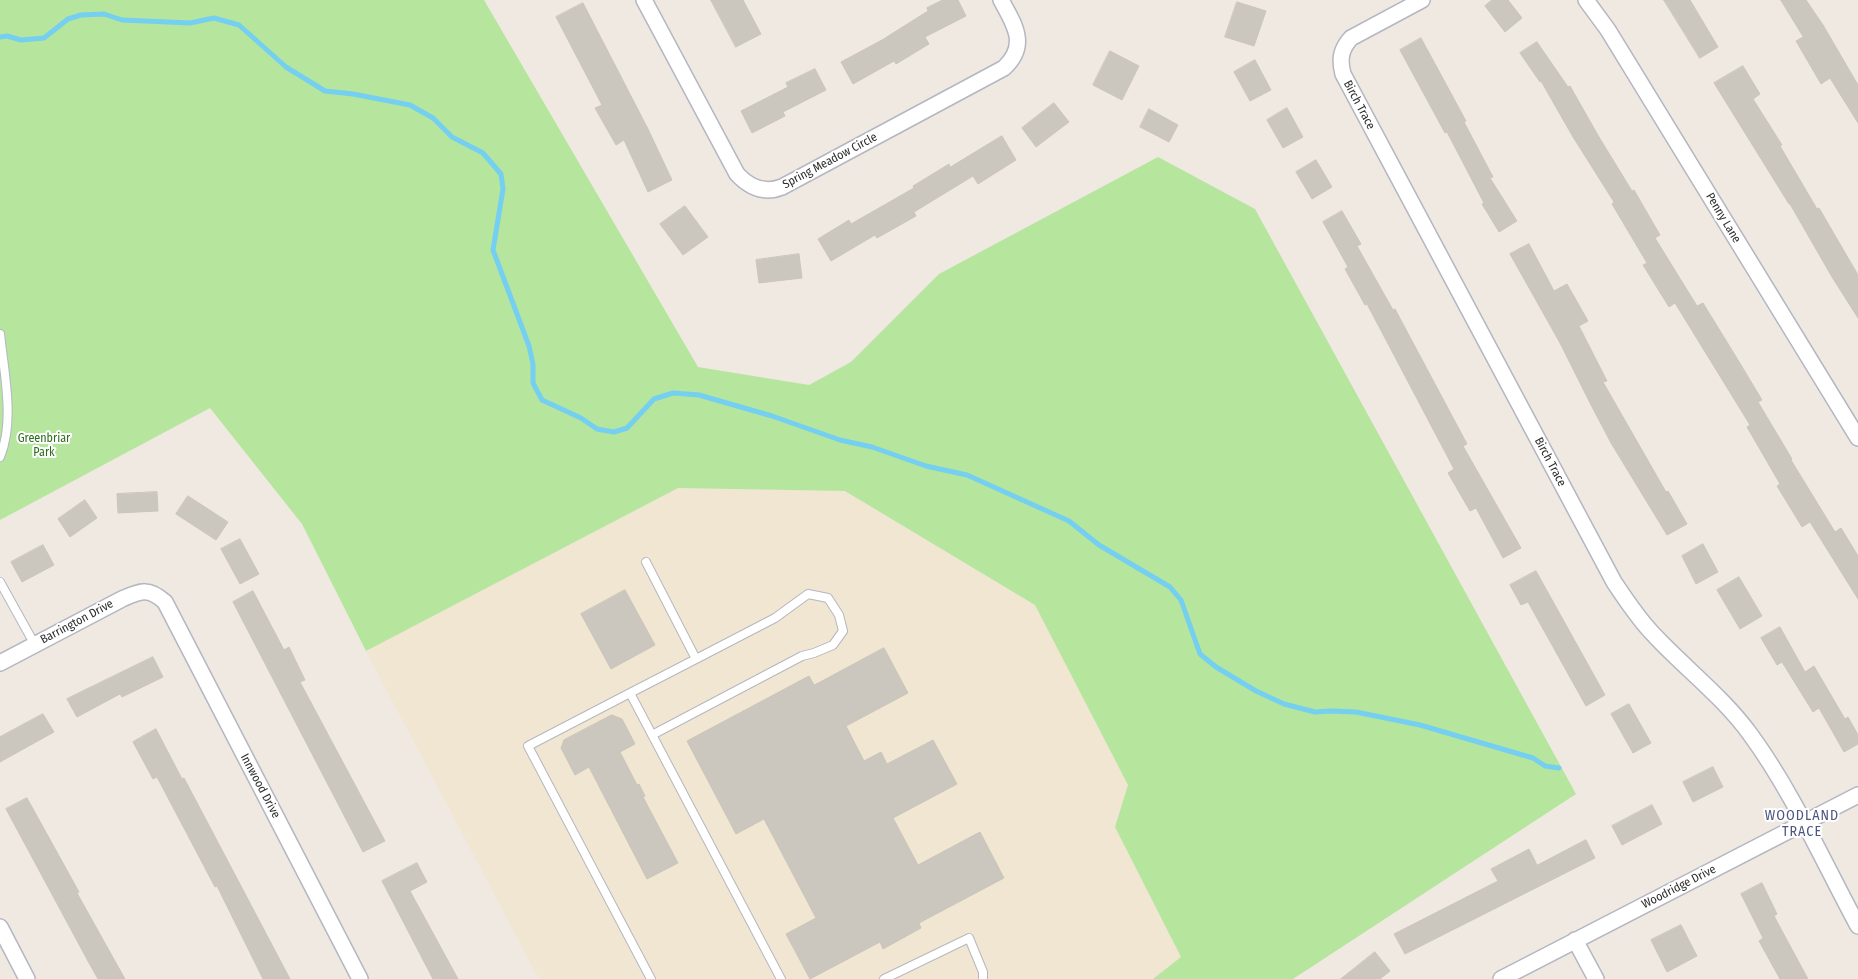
<!DOCTYPE html>
<html>
<head>
<meta charset="utf-8">
<style>
	body { margin:0 }
	canvas { display:block; background:#efe9e1 }
</style>
</head>
<body>
<canvas width="1858" height="979"></canvas>
<script>
const g = document.querySelector('canvas').getContext('2d');
g.lineJoin = 'round';
function fill(path, color) { g.fillStyle = color; g.fill(path, 'evenodd'); }
function stroke(path, color, width, dash) { g.strokeStyle = color; g.lineWidth = width; g.lineCap = dash ? 'butt' : 'round'; g.setLineDash(dash || []); g.stroke(path); }
function drawText(font, color, halo, rows, align = 'center') {
  g.font = font + ' "Fira Sans Condensed",sans-serif'; g.lineWidth = 4; g.setLineDash([]); g.textBaseline = 'middle'; g.strokeStyle = halo; g.fillStyle = color; for (const [text, x, y, turn = 0] of rows) {
    g.save(); g.translate(x, y); g.rotate((+turn || 0) * Math.PI / 180); g.textAlign = isNaN(turn) ? turn : align; if (halo) g.strokeText(text, 0, 0); g.fillText(text, 0, 0); g.restore();
  }
}
const education = new Path2D(`
	M 678,488 L 845,491 L 1035,605 L 1128,785 L 1115,827 L 1181,957 L 1153,979 L 539,979 L 366,651 Z`);
const green = new Path2D(`
	M 0,0 L 484,0 L 698,367 L 809,385 L 851,362 L 939,274 L 1158,157 L 1255,209 L 1576,794 L 1293,979 L 1153,979 L 1181,957 L 1115,827 L 1128,785 L 1035,605 L 845,491 L 678,488 L 366,651 L 302,524 L 210,408 L 0,520 Z`);
const stream = new Path2D(`
	M 0,37 L 7,36 L 21,40 L 44,38 L 68,19 L 81,15 L 104,14 L 122,20 L 190,23 L 214,18 L 239,25 L 286,67 L 325,91 L 353,94 L 410,105 L 433,118 L 452,137 L 483,153 L 501,174 L 503,189 L 493,250 L 529,346 L 533,364 L 533,383 L 542,400 L 581,418 L 597,429 L 614,432 L 627,428 L 654,399 L 673,393 L 699,395 L 772,416 L 840,440 L 872,447 L 926,466 L 967,475 L 1069,521 L 1099,545 L 1170,587 L 1181,600 L 1200,654 L 1216,667 L 1256,691 L 1284,704 L 1315,712 L 1331,711 L 1356,712 L 1420,725 L 1533,758 L 1545,766 L 1559,768`);
const building = new Path2D(`
	M 711,0 L 743,0 L 761,34 L 736,47 Z
	M 943,0 L 958,0 L 966,16 L 925,37 L 929,44 L 896,64 L 894,61 L 853,84 L 841,62 L 882,40 L 928,11 L 927,8 Z
	M 1492,0 L 1508,0 L 1522,18 L 1505,32 L 1485,6 Z
	M 1664,0 L 1690,0 L 1718,47 L 1700,58 Z
	M 1781,0 L 1806,0 L 1823,25 L 1858,85 L 1858,123 L 1830,78 L 1821,84 L 1796,41 L 1803,37 Z
	M 1237,2 L 1266,11 L 1254,46 L 1225,37 Z
	M 583,3 L 648,129 L 672,180 L 648,192 L 624,140 L 616,145 L 595,108 L 602,105 L 556,17 Z
	M 1421,38 L 1466,121 L 1464,122 L 1493,177 L 1490,178 L 1517,221 L 1499,232 L 1482,204 L 1484,203 L 1447,132 L 1445,133 L 1400,50 Z
	M 1537,42 L 1568,87 L 1570,86 L 1599,137 L 1632,191 L 1634,190 L 1660,235 L 1655,238 L 1697,306 L 1703,303 L 1738,360 L 1762,400 L 1758,402 L 1792,459 L 1791,460 L 1835,532 L 1841,528 L 1858,556 L 1858,599 L 1810,522 L 1802,527 L 1777,486 L 1780,484 L 1747,427 L 1750,425 L 1675,303 L 1669,307 L 1643,265 L 1647,263 L 1612,204 L 1614,202 L 1573,137 L 1541,81 L 1540,82 L 1520,53 Z
	M 1110,51 L 1139,66 L 1122,100 L 1093,85 Z
	M 1255,60 L 1271,90 L 1250,101 L 1234,72 Z
	M 1743,66 L 1760,94 L 1753,99 L 1782,145 L 1780,146 L 1817,209 L 1819,208 L 1858,275 L 1858,318 L 1832,277 L 1790,204 L 1789,204 L 1714,83 Z
	M 815,69 L 826,90 L 783,112 L 785,116 L 752,133 L 741,111 L 788,87 L 786,83 Z
	M 1054,103 L 1069,122 L 1036,147 L 1022,128 Z
	M 1287,108 L 1303,137 L 1283,148 L 1267,120 Z
	M 1149,109 L 1178,125 L 1169,142 L 1140,127 Z
	M 1002,136 L 1016,160 L 978,184 L 973,176 L 914,212 L 916,216 L 877,238 L 875,235 L 831,261 L 818,239 L 849,220 L 851,224 L 914,188 L 913,186 L 949,164 L 950,167 Z
	M 1316,160 L 1332,187 L 1312,199 L 1296,172 Z
	M 685,206 L 708,237 L 683,255 L 660,224 Z
	M 1342,211 L 1361,244 L 1357,246 L 1393,310 L 1395,309 L 1467,444 L 1463,446 L 1521,548 L 1503,558 L 1476,508 L 1470,511 L 1448,473 L 1454,469 L 1367,304 L 1365,305 L 1345,269 L 1348,267 L 1323,222 Z
	M 1529,244 L 1554,291 L 1567,284 L 1588,321 L 1579,326 L 1607,381 L 1603,382 L 1666,492 L 1668,491 L 1687,524 L 1667,535 L 1611,443 L 1591,405 L 1560,343 L 1510,254 Z
	M 799,254 L 802,278 L 759,283 L 756,260 Z
	M 157,492 L 158,511 L 118,513 L 117,494 Z
	M 188,496 L 228,522 L 216,540 L 176,514 Z
	M 85,500 L 97,518 L 70,537 L 58,519 Z
	M 240,539 L 259,574 L 240,584 L 221,549 Z
	M 1703,544 L 1718,572 L 1696,584 L 1682,556 Z
	M 43,545 L 54,565 L 22,582 L 11,562 Z
	M 1536,571 L 1605,695 L 1586,706 L 1528,602 L 1521,605 L 1510,585 Z
	M 1739,577 L 1762,616 L 1740,629 L 1717,590 Z
	M 625,590 L 655,645 L 611,669 L 581,614 Z
	M 253,591 L 284,650 L 289,647 L 305,680 L 300,682 L 385,841 L 363,852 L 233,602 Z
	M 1780,627 L 1805,672 L 1814,666 L 1845,719 L 1848,717 L 1858,735 L 1858,744 L 1844,752 L 1819,708 L 1813,712 L 1782,662 L 1777,665 L 1761,638 Z
	M 884,648 L 908,693 L 846,726 L 864,761 L 881,752 L 887,764 L 933,740 L 957,784 L 893,818 L 918,865 L 980,832 L 1004,878 L 919,923 L 921,928 L 883,949 L 880,942 L 810,979 L 786,934 L 816,918 L 764,819 L 736,834 L 687,741 L 809,676 L 814,685 Z
	M 153,657 L 163,677 L 122,697 L 120,694 L 77,717 L 67,699 Z
	M 1629,704 L 1651,743 L 1633,753 L 1611,714 Z
	M 43,714 L 54,732 L 0,762 L 0,737 Z
	M 612,715 L 622,719 L 635,744 L 620,752 L 637,785 L 639,784 L 645,796 L 643,797 L 678,863 L 647,879 L 589,767 L 575,775 L 561,748 L 564,740 Z
	M 156,729 L 182,779 L 184,778 L 290,979 L 263,979 L 217,886 L 215,887 L 157,777 L 153,779 L 133,742 Z
	M 1713,767 L 1723,787 L 1693,802 L 1683,782 Z
	M 27,798 L 79,892 L 77,893 L 125,979 L 98,979 L 89,963 L 6,809 Z
	M 1652,805 L 1662,824 L 1622,845 L 1612,826 Z
	M 1586,840 L 1595,858 L 1405,954 L 1394,934 L 1498,881 L 1491,869 L 1529,849 L 1537,865 Z
	M 417,863 L 427,882 L 410,891 L 458,979 L 433,979 L 382,881 Z
	M 1762,883 L 1777,914 L 1774,916 L 1808,979 L 1780,979 L 1759,941 L 1763,938 L 1741,894 Z
	M 1681,925 L 1697,956 L 1667,972 L 1651,940 Z
	M 1375,952 L 1390,971 L 1380,979 L 1341,979 Z`);
const lane = new Path2D(`
	M 0,334 C 4,372 15,421 0,457
	M 646,562 L 696,659 L 630,693 L 781,979
	M 0,582 L 35,645
	M 630,693 L 528,746 L 651,979
	M 652,735 L 802,656 L 814,653 L 833,645 L 843,631 L 839,615 L 828,598 L 808,594 L 775,618 L 696,659
	M 884,979 L 969,938 L 983,972 L 983,979`);
const street = new Path2D(`
	M 644,0 L 737,174 C 749,187 764,194 782,187 L 1004,68 C 1029,45 1014,24 1001,0
	M 1422,0 L 1351,38 C 1341,49 1339,59 1343,74 L 1614,582 C 1626,600 1639,620 1655,636 C 1686,669 1723,697 1750,734 C 1792,791 1824,863 1858,926
	M 1586,0 L 1608,30 L 1858,438
	M 0,663 L 122,599 C 141,591 148,587 165,602 L 360,979
	M 0,927 L 27,979
	M 1575,940 L 1596,979
	M 1501,979 L 1858,795`);
const streetNames = [
	["Birch Trace",1359,105,62],
	["Spring Meadow Circle",830,161,-28],
	["Penny Lane",1723,218,59],
	["Birch Trace",1550,462,62],
	["Barrington Drive",77,622,-28],
	["Innwood Drive",260,786,62],
	["Woodridge Drive",1679,887,-27]
];
const parkNames = [
	["Greenbriar",44,439],
	["Park",44,453]
];
const neighbourhoodNames = [
	["WOODLAND",1802,816],
	["TRACE",1802,832]
];
fill(education, '#f0e6d1');
fill(green, '#b6e59e');
stroke(stream, '#75cff0', 5);
fill(building, '#cbc7bf');
stroke(building, '#cbc5ba', 1);
stroke(lane, '#b4b7c1', 10);
stroke(street, '#b4b7c1', 18);
stroke(lane, '#fff', 8);
stroke(street, '#fff', 15);
drawText('12px', '#2e2e2e', '#fff', streetNames);
drawText('12px', '#2c6e1b', '#fff', parkNames);
g.letterSpacing = '1px';
drawText('14px', '#4d5680', '#fff', neighbourhoodNames);
g.letterSpacing = '0px';
</script>
</body>
</html>
